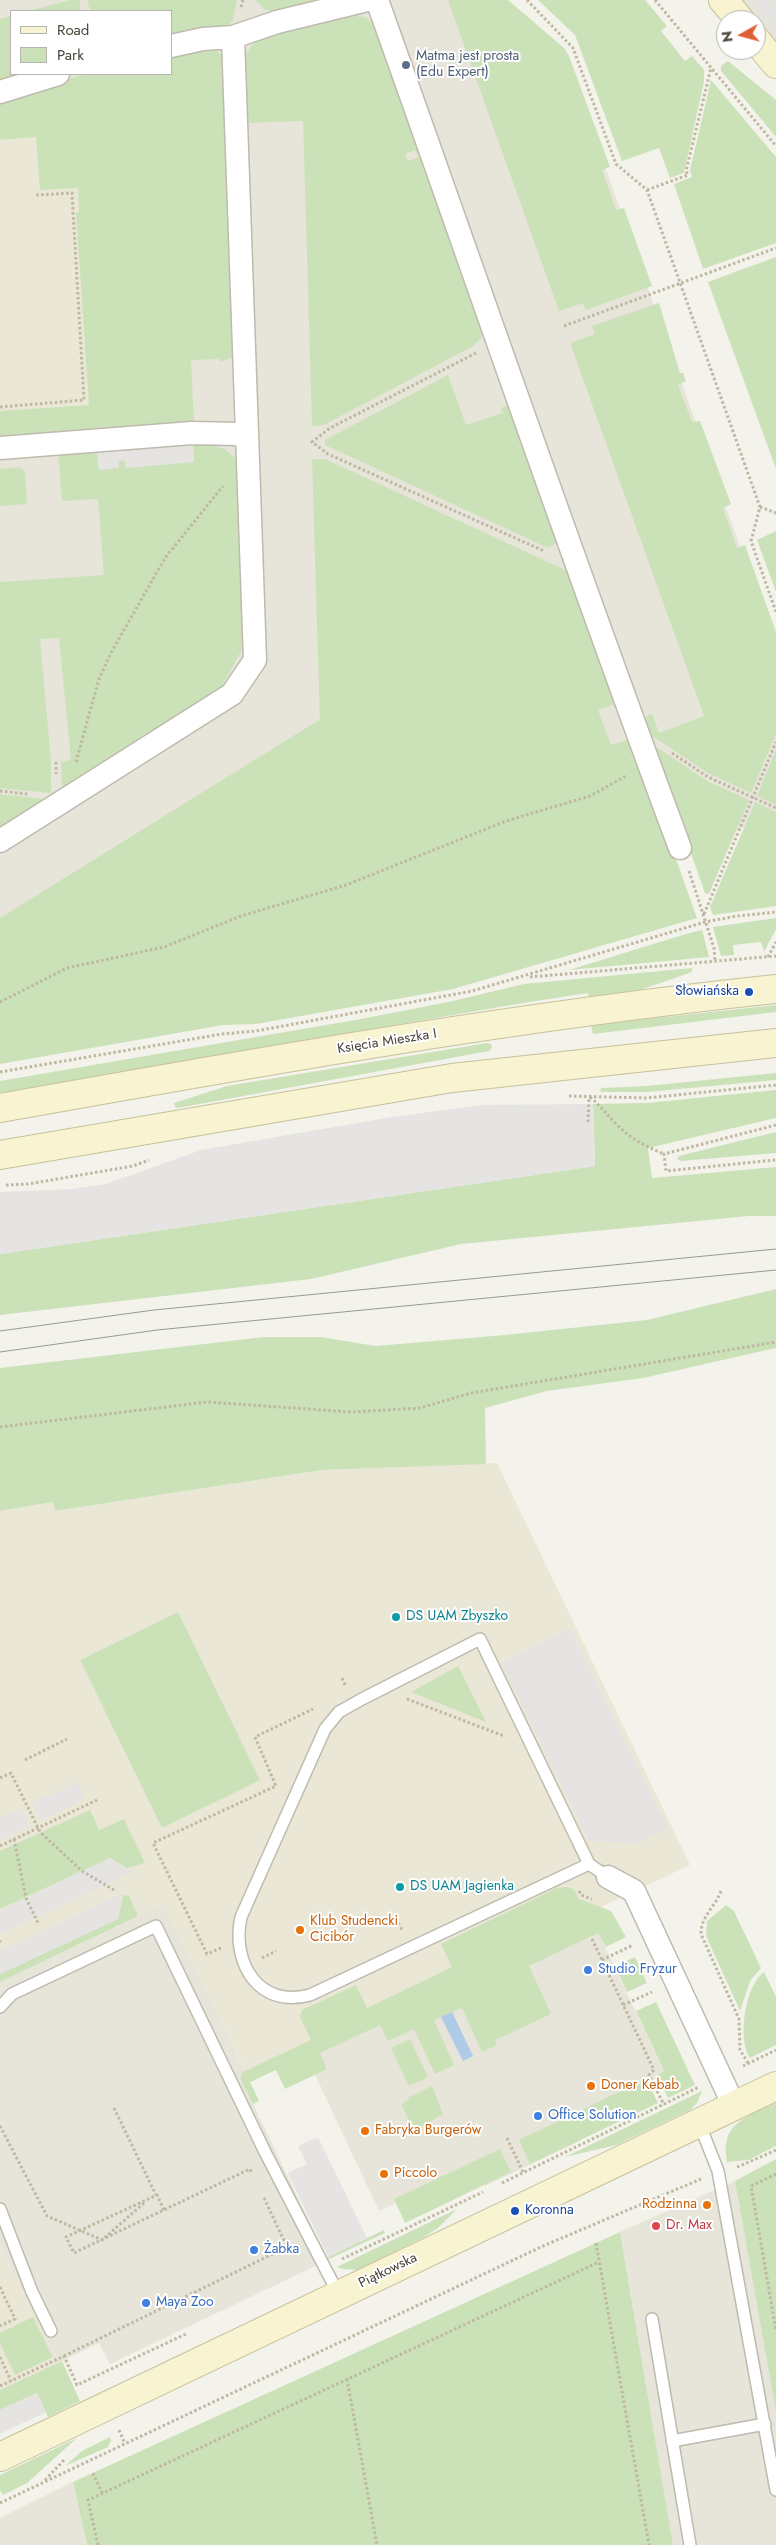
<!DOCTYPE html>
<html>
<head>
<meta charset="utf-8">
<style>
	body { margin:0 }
	#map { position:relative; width:776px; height:2545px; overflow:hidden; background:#f3f2eb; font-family:Jost,sans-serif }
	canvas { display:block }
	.legend { position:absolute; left:10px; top:10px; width:162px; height:65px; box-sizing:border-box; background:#fff; border:1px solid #b5b4b0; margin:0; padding:6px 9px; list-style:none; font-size:15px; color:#474339 }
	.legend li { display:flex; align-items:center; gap:10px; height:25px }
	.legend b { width:25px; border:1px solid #b5b4b0 }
	.north { position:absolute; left:716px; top:10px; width:50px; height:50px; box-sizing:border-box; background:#fff; border:1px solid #b5b4b0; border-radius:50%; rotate:263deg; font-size:14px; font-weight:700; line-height:20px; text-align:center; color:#474339 }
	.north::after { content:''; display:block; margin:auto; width:18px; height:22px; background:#e06035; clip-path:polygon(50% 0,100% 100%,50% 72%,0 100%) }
</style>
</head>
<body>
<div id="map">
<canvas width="776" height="2545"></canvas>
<ul class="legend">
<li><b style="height:6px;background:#f8f3d0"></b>Road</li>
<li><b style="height:14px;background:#cbe2b9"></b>Park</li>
</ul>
<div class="north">N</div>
</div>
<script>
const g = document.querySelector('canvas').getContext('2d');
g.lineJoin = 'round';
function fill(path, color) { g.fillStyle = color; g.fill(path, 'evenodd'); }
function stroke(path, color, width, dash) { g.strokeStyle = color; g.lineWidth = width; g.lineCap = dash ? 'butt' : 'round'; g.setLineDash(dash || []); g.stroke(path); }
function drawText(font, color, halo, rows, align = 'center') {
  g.font = font + ' Jost,sans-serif'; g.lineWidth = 4; g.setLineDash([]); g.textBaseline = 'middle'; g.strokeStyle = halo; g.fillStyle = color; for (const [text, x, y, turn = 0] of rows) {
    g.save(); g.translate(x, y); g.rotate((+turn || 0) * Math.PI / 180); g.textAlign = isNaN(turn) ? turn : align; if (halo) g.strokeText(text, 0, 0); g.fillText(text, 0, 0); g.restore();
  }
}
const residential = new Path2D(`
	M 0,0 L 503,0 L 563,49 L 776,648 L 776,816 L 600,882 L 0,962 ZM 11,11 L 171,11 L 171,74 L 11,74 Z
	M 735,0 L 776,0 L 776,49 L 756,25 L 756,20 L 752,20 Z
	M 164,1904 L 247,2075 L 241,2079 L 328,2260 L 110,2364 L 99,2343 L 56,2364 L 0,2246 L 0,1982 Z
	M 589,1913 L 665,2074 L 570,2120 L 580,2141 L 485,2186 L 475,2165 L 379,2211 L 303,2049 Z
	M 735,2181 L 776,2412 L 776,2545 L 673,2545 L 620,2232 Z
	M 73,2482 L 87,2545 L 0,2545 L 0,2518 Z`);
const education = new Path2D(`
	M 156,104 L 177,423 L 0,438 L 0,117 Z
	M 497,1463 L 690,1865 L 247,2074 L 164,1904 L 0,1982 L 0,1511 L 53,1502 L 56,1511 L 322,1470 Z
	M 0,2246 L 56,2364 L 0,2391 Z`);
const green = new Path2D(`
	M 71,0 L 80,0 L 80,11 L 28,11 Z
	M 87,0 L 237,0 L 233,20 L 227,27 L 171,40 L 171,11 L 90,11 Z
	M 256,0 L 342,0 L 276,14 L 263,8 Z
	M 448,0 L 508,0 L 564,48 L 569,56 L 610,167 L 602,170 L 616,210 L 624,208 L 652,286 L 586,310 L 583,303 L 559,311 Z
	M 538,0 L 645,0 L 667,26 L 661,31 L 685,61 L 692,56 L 704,70 L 704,82 L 684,173 L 670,178 L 659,148 L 622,161 L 575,35 Z
	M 353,14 L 366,18 L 377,26 L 423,152 L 417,154 L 415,150 L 405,154 L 408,161 L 424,155 L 482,331 L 481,338 L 473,346 L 324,425 L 312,426 L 303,121 L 244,123 L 243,58 L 258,37 Z
	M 11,16 L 11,74 L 32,74 L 0,83 L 0,19 Z
	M 204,48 L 215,49 L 223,56 L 235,356 L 220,362 L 219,359 L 191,360 L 194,423 L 0,440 L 0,411 L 89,405 L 76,213 L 79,212 L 78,188 L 40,190 L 36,137 L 0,140 L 0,97 L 87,74 L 171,74 L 171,55 Z
	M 728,61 L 776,100 L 776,137 L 721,71 L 721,66 Z
	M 711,80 L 776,157 L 776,243 L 703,269 L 674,184 L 692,177 L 690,170 Z
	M 776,257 L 776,469 L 708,282 Z
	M 659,303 L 680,373 L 683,373 L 686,381 L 678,385 L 692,422 L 700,421 L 731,504 L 723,508 L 737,548 L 745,545 L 776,632 L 776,734 L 751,793 L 708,773 L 648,733 L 643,718 L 652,714 L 659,733 L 704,716 L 570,343 L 595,334 L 592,326 Z
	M 448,375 L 466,425 L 503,413 L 501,408 L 510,404 L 562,540 L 548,548 L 325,445 L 325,440 Z
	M 196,441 L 225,449 L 237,460 L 244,646 L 217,695 L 62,792 L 61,762 L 71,760 L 59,638 L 40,639 L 51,762 L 51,793 L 0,788 L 0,582 L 104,575 L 98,499 L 62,501 L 58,451 L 97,448 L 99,470 L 124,459 L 126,468 L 194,461 L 193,443 Z
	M 312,459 L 325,459 L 574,574 L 620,702 L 598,710 L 611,745 L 633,738 L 697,918 L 453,989 L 256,1024 L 223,1025 L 0,1064 L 0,918 L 319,720 L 320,723 Z
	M 20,467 L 25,472 L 27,504 L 0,506 L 0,469 Z
	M 776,531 L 776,592 L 757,540 Z
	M 652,744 L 707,781 L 749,800 L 709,894 L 705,893 Z
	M 776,750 L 776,805 L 757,796 Z
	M 0,794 L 49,800 L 0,830 Z
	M 755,802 L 776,812 L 776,906 L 713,915 L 710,907 Z
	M 776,918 L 776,929 L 764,952 L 761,942 L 733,945 L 734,955 L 721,956 L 713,927 Z
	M 702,930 L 709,957 L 569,970 L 686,934 Z
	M 692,968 L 692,972 L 643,989 L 589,997 L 588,993 L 517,1004 L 0,1093 L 0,1081 L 361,1019 L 453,1001 L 524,984 Z
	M 776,1005 L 776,1012 L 593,1034 L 591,1025 Z
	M 487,1043 L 491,1044 L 492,1048 L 489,1051 L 178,1108 L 175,1107 L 174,1103 L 227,1086 Z
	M 776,1073 L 776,1080 L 647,1092 L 600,1092 L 601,1088 L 647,1086 Z
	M 776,1090 L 776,1118 L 648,1148 L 652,1178 L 776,1167 L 776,1216 L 749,1216 L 461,1244 L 311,1279 L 0,1315 L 0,1254 L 595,1166 L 593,1104 L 647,1103 Z
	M 776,1132 L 776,1153 L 681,1161 L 677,1159 L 679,1156 Z
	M 776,1289 L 776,1348 L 643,1378 L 547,1391 L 485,1408 L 486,1464 L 322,1470 L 55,1511 L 53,1502 L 0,1511 L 0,1368 L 264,1337 L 320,1337 L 376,1346 L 505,1335 L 647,1320 Z
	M 178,1612 L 260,1780 L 162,1828 L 80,1660 Z
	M 458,1666 L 486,1722 L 411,1692 Z
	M 90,1810 L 99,1830 L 124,1819 L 145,1863 L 127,1868 L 110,1858 L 0,1909 L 0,1851 Z
	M 565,1887 L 574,1889 L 579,1899 L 611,1911 L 626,1937 L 606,1947 L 598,1933 L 529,1966 L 551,2014 L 495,2040 L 497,2045 L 482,2052 L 462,2008 L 434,2020 L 454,2065 L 435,2074 L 414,2029 L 388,2041 L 380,2025 L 320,2053 L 327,2069 L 285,2089 L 276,2070 L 250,2082 L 259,2101 L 253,2104 L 240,2078 L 243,2072 L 311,2040 L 300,2017 L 302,2010 L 356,1985 L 367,2008 L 452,1967 L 441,1944 L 557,1888 Z
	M 126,1895 L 129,1896 L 138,1916 L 0,1982 L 0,1974 L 118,1919 L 123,1896 Z
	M 726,1905 L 734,1911 L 761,1968 L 750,1981 L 740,2011 L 706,1936 L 707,1921 Z
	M 635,1957 L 647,1983 L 627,1992 L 615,1966 Z
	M 764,1972 L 776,1997 L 776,2045 L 750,2058 C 737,2040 745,1985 764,1972 Z
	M 656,2002 L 695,2085 L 668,2098 L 657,2075 L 664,2071 L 636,2011 Z
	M 410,2039 L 428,2077 L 409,2086 L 391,2048 Z
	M 646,2079 L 658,2103 L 530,2164 L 519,2140 Z
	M 432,2086 L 443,2114 L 414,2131 L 401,2104 L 409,2100 L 408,2098 Z
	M 702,2091 L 697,2103 L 690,2110 L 616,2145 L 565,2157 Z
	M 776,2103 L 776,2146 L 748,2160 L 727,2162 C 719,2123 747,2117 776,2103 Z
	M 500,2149 L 511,2172 L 405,2223 L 394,2199 Z
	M 776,2159 L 776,2412 L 735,2181 Z
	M 457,2209 L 438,2228 L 424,2237 L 358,2270 L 343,2269 L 337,2267 Z
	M 384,2230 L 385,2233 L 329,2259 L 328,2257 Z
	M 620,2232 L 673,2545 L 87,2545 L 73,2482 Z
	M 33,2317 L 53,2357 L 15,2375 L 0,2343 L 0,2333 Z
	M 62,2361 L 80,2401 L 48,2417 L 37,2393 L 0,2410 L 0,2390 Z
	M 110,2437 L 111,2441 L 108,2447 L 65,2466 L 82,2451 Z
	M 77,2438 L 27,2483 L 3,2495 L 0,2490 L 0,2475 Z`);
const parking = new Path2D(`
	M 752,0 L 767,0 L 776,11 L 776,28 Z
	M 193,443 L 194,462 L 126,468 L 125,461 L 119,460 L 119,468 L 99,470 L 97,448 Z
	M 593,1104 L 595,1166 L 0,1254 L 0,1192 L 72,1189 L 106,1184 L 201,1150 L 392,1117 L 482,1105 Z
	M 570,1628 L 668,1828 L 636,1844 L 589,1841 L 501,1662 Z
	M 77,1782 L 85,1800 L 40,1821 L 32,1803 Z
	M 22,1808 L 30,1826 L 0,1840 L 0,1818 Z
	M 110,1858 L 133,1872 L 0,1934 L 0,1910 Z
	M 123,1893 L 118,1919 L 0,1974 L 0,1951 Z
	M 318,2137 L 367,2238 L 328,2257 L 288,2173 L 307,2164 L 298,2146 Z
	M 37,2393 L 46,2412 L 0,2434 L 0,2410 Z`);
const water = new Path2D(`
	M 452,2012 L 473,2056 L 463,2061 L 441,2017 Z`);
const path = new Path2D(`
	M 527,0 L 573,48 L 616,164 L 647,190 L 760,507 L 751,541 L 776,612
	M 655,0 L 776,146
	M 241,7 L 243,0
	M 647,190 L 688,175 L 686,171 L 711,68
	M 564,326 L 776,248
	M 476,353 L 330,428 L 312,442 L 328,454 L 544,551
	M 0,407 L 84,400 L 72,193 L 36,195
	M 760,507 L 776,513
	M 672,753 L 708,777 L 776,808
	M 56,762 L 56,774
	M 76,762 L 99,679 L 112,651 L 165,558 L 223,486
	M 0,791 L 27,794
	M 689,871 L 714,948 L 715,962
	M 704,914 L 776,742
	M 768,957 L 776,942
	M 530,977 L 776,956
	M 0,1002 L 67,968 L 164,947 L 241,916 L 346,885 L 506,821 L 590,796 L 626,776
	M 0,1072 L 222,1034 L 256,1031 L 472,991 L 705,922 L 737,916 L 776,912
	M 569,1096 L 647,1098 L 776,1085
	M 590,1097 C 600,1105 607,1115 617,1125 C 630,1138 647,1147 664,1154
	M 588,1122 L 589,1097
	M 776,1125 L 664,1154 L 666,1171 L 776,1160
	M 6,1185 L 28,1184 L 133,1166 L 149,1160
	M 0,1427 L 207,1402 L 351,1412 L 420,1408 L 471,1393 L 776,1342
	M 342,1678 L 346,1687
	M 407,1699 L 504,1736
	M 25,1760 L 67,1739
	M 0,1778 L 11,1773 L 40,1832 L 82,1871 L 114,1890
	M 14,1839 L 26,1898 L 39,1925
	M 0,1846 L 97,1800
	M 579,1891 L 581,1895 L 592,1899
	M 721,1891 C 715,1907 701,1916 701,1934 L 739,2019 L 740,2050 L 748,2063
	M 398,1923 L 403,1931
	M 592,1939 L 654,2070 L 649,2075 L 664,2105
	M 0,1941 L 1,1942
	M 221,1948 L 207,1954 L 153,1843 L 276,1786 L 255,1737 L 313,1709
	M 262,1958 L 276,1951
	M 602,1960 L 633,1945
	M 623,2005 L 652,1992
	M 743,2066 L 776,2050
	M 114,2108 L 156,2195
	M 0,2126 L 47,2216 L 102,2240 L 144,2203
	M 507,2138 L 523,2172
	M 737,2167 L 776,2150
	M 776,2174 L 751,2186 L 776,2330
	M 502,2183 L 699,2087
	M 164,2210 L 157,2195 L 66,2237 L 74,2253 C 132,2225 191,2197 250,2169 L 251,2172
	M 596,2243 L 649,2545
	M 342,2259 L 483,2192
	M 0,2287 L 15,2319 L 0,2326
	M 64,2356 L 287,2247 L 264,2198
	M 0,2357 L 11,2381
	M 347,2379 L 377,2545
	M 0,2386 L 64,2356 L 77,2385 L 188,2333
	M 119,2430 L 125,2444
	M 93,2473 L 102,2493
	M 45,2480 L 65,2459
	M 0,2503 L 543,2246 L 701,2179
	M 98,2545 L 88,2500 L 599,2262`);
const lane = new Path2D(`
	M 589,1864 L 310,1995 C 259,2009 231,1963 241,1917 L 325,1729 L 339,1712 L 362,1699 L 480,1639 L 589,1864 L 608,1877
	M 0,2007 L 12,1994 L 156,1926 L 265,2152 L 339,2295
	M 699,2123 L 718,2171 L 776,2490
	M 0,2209 L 32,2292 L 51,2331
	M 652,2319 L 690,2545
	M 672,2441 L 765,2424`);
const street = new Path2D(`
	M 377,0 C 478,283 575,567 680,848
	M 171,46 L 203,39 L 233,37 L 277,22 L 367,0
	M 0,92 L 58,74
	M 0,448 L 192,433 L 237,434 L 246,437
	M 0,841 L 232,694 L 255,660 L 233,37
	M 608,1877 L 634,1891 L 734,2106`);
const secondary = new Path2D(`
	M 723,0 L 740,20
	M 756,40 L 776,64
	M 0,1108 C 258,1062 516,1016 776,989
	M 0,1155 L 452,1078 L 776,1043
	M 0,2457 L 776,2086`);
const tram = new Path2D(`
	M 0,1331 L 154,1310 L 776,1249
	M 0,1352 L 157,1330 L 776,1270`);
const markers = [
	[406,65,5,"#5c6f8a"],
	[749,992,5,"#1a4fb4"],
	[396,1617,5,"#0f9aa8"],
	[400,1887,5,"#0f9aa8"],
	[300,1930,5,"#e8710a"],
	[588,1970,5,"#3f7fe0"],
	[591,2086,5,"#e8710a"],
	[538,2116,5,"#3f7fe0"],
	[365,2131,5,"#e8710a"],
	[384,2174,5,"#e8710a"],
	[707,2205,5,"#e8710a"],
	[515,2211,5,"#1a4fb4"],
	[656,2226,5,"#e0444e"],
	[254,2250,5,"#3f7fe0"],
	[146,2303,5,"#3f7fe0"]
];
const serviceNames = [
	["Matma jest prosta",416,57],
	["(Edu Expert)",416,73]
];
const transitNames = [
	["Słowiańska",739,992],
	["Koronna",525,2211,"left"]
];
const streetNames = [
	["Księcia Mieszka I",387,1042,-9],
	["Piątkowska",388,2271,-26]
];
const cultureNames = [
	["DS UAM Zbyszko",406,1617],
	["DS UAM Jagienka",410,1887]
];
const foodNames = [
	["Klub Studencki",310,1922],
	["Cicibór",310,1938],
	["Doner Kebab",601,2086],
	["Fabryka Burgerów",375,2131],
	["Piccolo",394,2174],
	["Rodzinna",697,2205,"right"]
];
const shopNames = [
	["Studio Fryzur",598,1970],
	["Office Solution",548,2116],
	["Żabka",264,2250],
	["Maya Zoo",156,2303]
];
const healthNames = [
	["Dr. Max",666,2226]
];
fill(residential, '#e7e4d9');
fill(education, '#ebe7d6');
fill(green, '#cbe2b9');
fill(parking, '#e6e4e2');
fill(water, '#afcbe8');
stroke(lane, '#bebaae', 14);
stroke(street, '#bebaae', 25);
stroke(secondary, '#c7c19c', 30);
stroke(path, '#beb7a1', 3, [2.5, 2.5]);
stroke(lane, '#fff', 11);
stroke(street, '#fff', 22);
stroke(secondary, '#f8f3d0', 28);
stroke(tram, '#989898', 1);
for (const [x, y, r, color] of markers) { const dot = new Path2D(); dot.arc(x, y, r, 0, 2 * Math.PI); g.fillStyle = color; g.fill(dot); stroke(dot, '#fff', 2); }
drawText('14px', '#4e5e75', '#fff', serviceNames, 'left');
drawText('14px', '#164399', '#fff', transitNames, 'right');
drawText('14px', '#474339', '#fff', streetNames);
drawText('14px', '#0d838f', '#fff', cultureNames, 'left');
drawText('14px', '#c56008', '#fff', foodNames, 'left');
drawText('14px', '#366cbe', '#fff', shopNames, 'left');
drawText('14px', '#be3a42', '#fff', healthNames, 'left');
</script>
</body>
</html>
